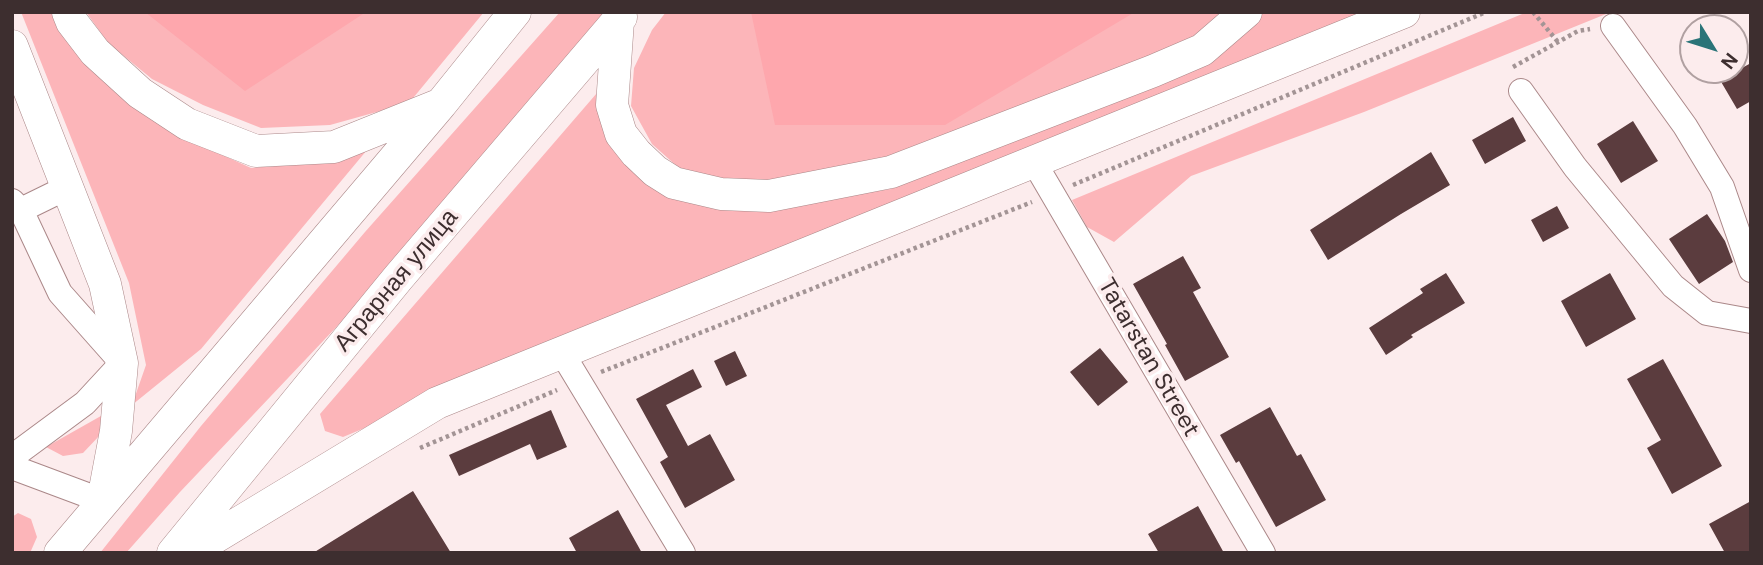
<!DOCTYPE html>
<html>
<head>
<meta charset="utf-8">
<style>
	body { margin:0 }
	#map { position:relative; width:1763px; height:565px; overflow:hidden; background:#fceced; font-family:"DM Sans",sans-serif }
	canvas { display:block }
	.frame { position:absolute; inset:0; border:14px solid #3d2e2f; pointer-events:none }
	.north { position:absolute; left:1679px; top:14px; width:70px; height:70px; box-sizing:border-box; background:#fceced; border:2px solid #b0a0a1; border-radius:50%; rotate:128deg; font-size:19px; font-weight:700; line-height:28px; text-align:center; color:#3d2e2f }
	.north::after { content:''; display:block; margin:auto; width:24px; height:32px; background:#2a7478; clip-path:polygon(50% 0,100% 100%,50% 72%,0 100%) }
</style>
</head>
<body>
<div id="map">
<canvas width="1763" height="565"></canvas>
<div class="frame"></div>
<div class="north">N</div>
</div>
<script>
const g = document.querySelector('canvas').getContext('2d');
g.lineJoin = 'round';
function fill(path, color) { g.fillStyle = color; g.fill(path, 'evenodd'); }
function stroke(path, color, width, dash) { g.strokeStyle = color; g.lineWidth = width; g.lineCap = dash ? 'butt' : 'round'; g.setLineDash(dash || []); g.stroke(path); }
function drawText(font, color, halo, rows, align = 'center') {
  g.font = font + ' "DM Sans",sans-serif'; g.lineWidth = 7; g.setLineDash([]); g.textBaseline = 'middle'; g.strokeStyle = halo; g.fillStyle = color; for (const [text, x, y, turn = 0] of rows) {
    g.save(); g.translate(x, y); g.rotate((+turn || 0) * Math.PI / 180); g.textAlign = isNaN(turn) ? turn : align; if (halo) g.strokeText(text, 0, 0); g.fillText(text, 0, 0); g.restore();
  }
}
const green = new Path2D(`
	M 21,12 L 57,12 L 181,136 L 251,168 L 331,161 L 372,144 L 201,349 L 132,405 L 146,365 L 129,283 Z
	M 86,12 L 484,12 L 409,103 L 330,125 L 261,128 L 203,105 L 152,79 L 108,43 Z
	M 560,12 L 605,12 L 379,282 L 180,492 L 126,553 L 100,553 L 201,426 L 365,232 Z
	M 666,12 L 1227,12 L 1199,36 L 886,164 L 759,184 L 717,180 L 680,169 L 652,144 L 631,106 L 634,68 L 652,30 Z
	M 1262,12 L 1365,12 L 343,437 L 325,431 L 320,414 L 603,86 L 632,161 L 786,205 L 891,189 L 1220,54 L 1256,21 Z
	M 1527,12 L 1611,12 L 1364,112 L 1191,176 L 1114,242 L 1087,227 L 1072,200 Z
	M 108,412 L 101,434 L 83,453 L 63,456 L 46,447 Z
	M 18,513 L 31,519 L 37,537 L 30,553 L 12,553 L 12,517 Z`);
const forest = new Path2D(`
	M 145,12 L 366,12 L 245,91 Z
	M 751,12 L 1135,12 L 945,125 L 775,125 Z`);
const building = new Path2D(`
	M 1751,63 L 1751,101 L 1737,109 L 1720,80 Z
	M 1513,117 L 1526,141 L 1485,164 L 1472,140 Z
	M 1633,121 L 1658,161 L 1621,183 L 1597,144 Z
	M 1431,152 L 1450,185 L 1401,214 L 1328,260 L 1310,230 Z
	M 1557,206 L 1569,228 L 1543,242 L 1531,220 Z
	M 1707,214 L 1725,241 L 1733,262 L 1699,284 L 1669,239 Z
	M 1183,256 L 1201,288 L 1193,292 L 1229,357 L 1185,381 L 1165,345 L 1167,344 L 1133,284 Z
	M 1446,273 L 1465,303 L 1411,335 L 1413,337 L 1386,355 L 1369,328 L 1423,293 L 1420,289 Z
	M 1610,273 L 1636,319 L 1586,347 L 1561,301 Z
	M 1100,348 L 1128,382 L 1098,406 L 1070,372 Z
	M 735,351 L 747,376 L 726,386 L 714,361 Z
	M 1663,359 L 1722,466 L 1672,494 L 1647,448 L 1661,440 L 1627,379 Z
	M 693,369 L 702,387 L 666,405 L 688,446 L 710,434 L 735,480 L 685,508 L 660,462 L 668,457 L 636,399 Z
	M 1270,407 L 1297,456 L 1301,454 L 1326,500 L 1276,527 L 1239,461 L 1236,463 L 1220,435 Z
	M 551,410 L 567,447 L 537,460 L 530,444 L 459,476 L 449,455 Z
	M 413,491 L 451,553 L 313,553 Z
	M 1751,501 L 1751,553 L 1725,553 L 1709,524 Z
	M 1198,506 L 1224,553 L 1159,553 L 1148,534 Z
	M 618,510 L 642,553 L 577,553 L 569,538 Z`);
const path = new Path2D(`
	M 1533,12 L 1558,42
	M 1513,67 L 1578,31 L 1590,29
	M 1073,185 L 1486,12
	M 601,372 L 1032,202
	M 420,448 L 557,390`);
const minor = new Path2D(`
	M 1613,26 L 1685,126 L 1722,187 L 1751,270
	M 1521,91 L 1575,167 L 1673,286 L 1707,313 L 1751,321
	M 1034,162 L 1263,553
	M 12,201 L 21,210 L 60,293 L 122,363 L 85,403 L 12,457
	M 21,210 L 68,187
	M 562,353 L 683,553
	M 12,467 L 103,501`);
const major = new Path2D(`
	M 68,12 L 72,22 L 95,52 L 140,93 L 187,124 L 256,151 L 334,147 L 436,106
	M 618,21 L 612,105 L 621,134 L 636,153 L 655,171 L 674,183 L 721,194 L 769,196 L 891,172 L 1153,71 L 1202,50 L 1246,12
	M 12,46 L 105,284 L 122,363 L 116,431 L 103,500
	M 60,553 L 441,104 L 515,12
	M 173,553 L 398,278 L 621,17
	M 189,553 L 437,403 L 1404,12`);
const streetNames = [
	["Аграрная улица",397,281,-50],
	["Tatarstan Street",1148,358,60]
];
fill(green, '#fcb5b9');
fill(forest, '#fea7ad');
fill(building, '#5b3c3e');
stroke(minor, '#ab8889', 26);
stroke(major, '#ab8889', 33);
stroke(path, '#a39495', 4.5, [3.5, 3.5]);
stroke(minor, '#fff', 24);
stroke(major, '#fff', 32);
drawText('24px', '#3d2e2f', '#fceced', streetNames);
</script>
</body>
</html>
